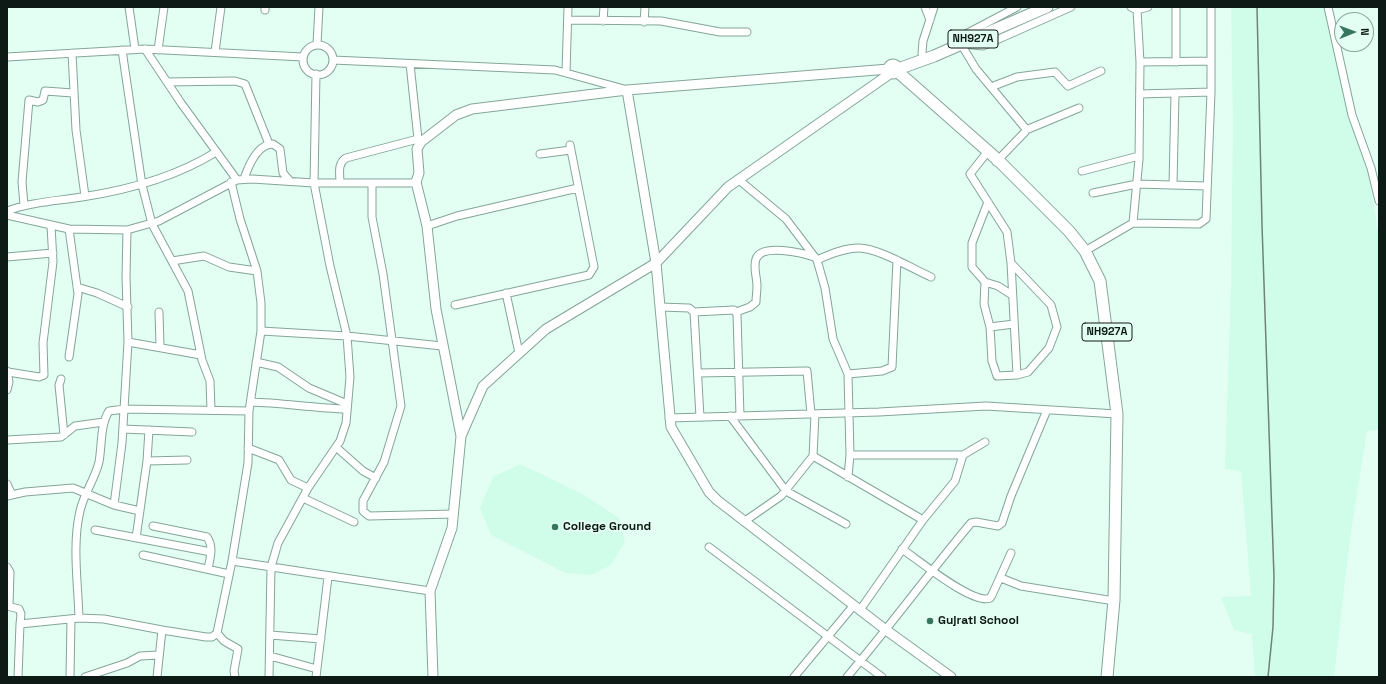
<!DOCTYPE html>
<html>
<head>
<meta charset="utf-8">
<style>
	body { margin:0 }
	#map { position:relative; width:1386px; height:684px; overflow:hidden; background:#e3fff3; font-family:"Space Grotesk",sans-serif }
	canvas { display:block }
	.frame { position:absolute; inset:0; border:8px solid #0e1a16; pointer-events:none }
	.north { position:absolute; left:1334px; top:12px; width:40px; height:40px; box-sizing:border-box; background:#e3fff3; border:1px solid #8ea39b; border-radius:50%; rotate:89deg; font-size:11px; font-weight:700; line-height:16px; text-align:center; color:#0e1a16 }
	.north::after { content:''; display:block; margin:auto; width:14px; height:18px; background:#387560; clip-path:polygon(50% 0,100% 100%,50% 72%,0 100%) }
</style>
</head>
<body>
<div id="map">
<canvas width="1386" height="684"></canvas>
<div class="frame"></div>
<div class="north">N</div>
</div>
<script>
const g = document.querySelector('canvas').getContext('2d');
g.lineJoin = 'round';
function fill(path, color) { g.fillStyle = color; g.fill(path, 'evenodd'); }
function stroke(path, color, width, dash) { g.strokeStyle = color; g.lineWidth = width; g.lineCap = dash ? 'butt' : 'round'; g.setLineDash(dash || []); g.stroke(path); }
function drawText(font, color, halo, rows, align = 'center') {
  g.font = font + ' "Space Grotesk",sans-serif'; g.lineWidth = 4; g.setLineDash([]); g.textBaseline = 'middle'; g.strokeStyle = halo; g.fillStyle = color; for (const [text, x, y, turn = 0] of rows) {
    g.save(); g.translate(x, y); g.rotate((+turn || 0) * Math.PI / 180); g.textAlign = isNaN(turn) ? turn : align; if (halo) g.strokeText(text, 0, 0); g.fillText(text, 0, 0); g.restore();
  }
}
const built = new Path2D(`
	M 1231,7 L 1326,7 L 1368,170 L 1379,237 L 1379,430 L 1367,431 L 1350,538 L 1334,677 L 1255,677 L 1252,634 L 1234,630 L 1221,597 L 1251,596 L 1241,471 L 1225,469 L 1231,283 L 1233,126 Z
	M 520,464 L 579,492 L 619,518 L 625,542 L 611,565 L 591,575 L 566,573 L 491,535 L 480,508 L 493,477 Z`);
const minor = new Path2D(`
	M 129,7 L 135,49
	M 925,7 L 930,20
	M 1131,7 L 1137,10 L 1148,7
	M 1328,7 L 1352,115 L 1371,168 L 1379,201
	M 265,10 L 265,7
	M 1137,10 L 1140,62
	M 569,20 L 661,21 L 720,32 L 747,32
	M 603,21 L 604,7
	M 644,22 L 645,7
	M 960,37 L 1017,7
	M 317,44 L 319,7
	M 961,44 L 976,69 L 1026,129 L 1025,132 L 996,162
	M 963,44 L 983,46 L 1071,7
	M303 60a15 15 0 1 1 30 0a15 15 0 1 1-30 0Z
	M 145,49 L 181,103 L 237,180
	M 122,50 L 142,185 L 152,224 L 188,291 L 202,360 L 210,381 L 211,410
	M 158,50 L 164,7
	M 215,52 L 221,7
	M 72,53 L 76,130 L 85,196
	M 922,53 L 923,41 L 934,7
	M 7,57 L 145,49 L 303,57
	M 333,60 L 555,70 L 624,89
	M 1176,62 L 1176,7
	M 410,64 L 418,139 L 421,142
	M 566,73 L 568,7
	M 167,82 L 235,81 L 245,84 L 269,144
	M 991,87 L 1017,77 L 1055,72 L 1068,86 L 1101,71
	M 1140,94 L 1211,92
	M 1026,130 L 1079,108
	M 540,154 L 571,150
	M 985,155 L 970,174 L 1007,232 L 1011,263 L 1051,305 L 1057,327 L 1049,348 L 1028,372 L 1017,375 L 1011,263
	M 1082,171 L 1139,156
	M 244,179 C 248,167 257,144 273,144 L 280,149 L 283,173 L 290,181
	M 739,180 L 786,219 L 817,260 L 825,288 L 833,339 L 848,374 L 850,455 L 848,477
	M 340,183 C 340,173 337,164 346,158 L 418,139
	M 372,183 L 372,217 L 383,274 L 401,406 L 384,462 L 363,501 L 363,511 L 369,516 L 454,514
	M 1173,185 L 1175,95
	M 1093,193 L 1137,184 L 1207,186
	M 988,202 L 972,243 L 972,267 L 985,282 L 984,304 L 990,327 L 992,361 L 997,376 L 1017,375
	M 24,205 L 22,182 L 29,100 L 38,102 L 43,100 L 45,91 L 73,93
	M 7,211 C 31,202 57,201 82,197 C 128,190 176,177 216,152
	M 7,215 L 69,229 L 127,230 L 159,221 L 237,180 L 252,179 L 314,183 L 411,183 L 416,182
	M 1133,223 L 1139,159 L 1140,62 L 1211,61
	M 427,226 L 457,216 L 578,188
	M 1085,251 L 1133,223 L 1199,224 L 1206,219 L 1211,92 L 1211,7
	M 7,257 L 53,253
	M 817,260 C 830,254 844,248 859,248 C 878,248 913,269 931,277
	M 172,261 L 204,256 L 229,267 L 257,271
	M 985,282 L 998,286 L 1012,295
	M 77,287 L 97,293 L 128,307
	M 506,293 L 519,353
	M 455,305 L 589,275 L 594,267 L 570,145
	M 660,307 L 689,308 L 694,312 L 700,417
	M 159,312 L 160,346
	M 694,312 L 734,310 L 737,314 L 740,416
	M 736,312 L 750,307 L 756,302 C 756,297 757,291 757,286 C 757,277 753,268 756,259 C 761,243 803,253 814,257
	M 990,327 L 1014,324
	M 261,331 L 347,336 L 442,346
	M 128,342 L 201,355
	M 69,357 L 78,294 L 69,229
	M 256,362 L 278,367 L 309,388 L 347,404
	M 7,371 L 9,382 L 7,390
	M 8,372 L 39,377 L 44,375 L 43,343 L 53,262 L 51,225
	M 698,373 L 807,371 L 811,414
	M 848,374 L 882,371 L 892,367 L 897,260
	M 61,379 L 59,385 L 64,435
	M 251,402 C 283,403 314,408 347,409
	M 730,416 L 786,491 L 846,524
	M 669,418 L 879,412 L 986,406 L 1117,414
	M 123,429 L 192,432
	M 7,440 L 61,437 L 75,426 L 104,422
	M 336,447 L 363,471 L 376,478
	M 248,448 L 279,460 L 291,480 L 308,488
	M 850,455 L 963,455 L 985,442
	M 813,456 L 923,520
	M 147,461 L 187,460
	M 7,484 L 12,495
	M 7,496 L 25,492 L 73,488 L 114,505 L 140,511
	M 303,498 L 354,522
	M 114,505 L 122,443 L 128,342 L 126,277 L 127,230
	M 745,521 L 781,496 L 813,456 L 815,414
	M 153,526 L 207,537 C 214,547 210,558 208,569
	M 95,530 L 211,552
	M 136,538 L 147,461 L 149,430
	M 709,547 L 882,677
	M 902,549 C 917,559 974,606 990,598 L 992,595 L 1011,553
	M 143,555 L 229,574
	M 232,561 L 430,591
	M 7,567 L 10,572 L 9,606
	M 1001,578 L 1021,586 L 1108,600
	M 7,606 L 19,609 L 21,614 L 20,624
	M 860,610 L 923,520 L 955,481 L 963,455
	M 79,618 C 78,583 72,545 80,511 C 84,493 95,479 99,462 C 102,446 100,425 109,411 L 125,409 L 249,411
	M 217,633 L 224,641 L 238,649 L 234,671 L 235,677
	M 270,635 L 321,639
	M 270,656 L 317,669
	M 18,677 L 20,624 L 79,618 L 104,619 L 162,630
	M 70,677 L 71,619
	M 85,677 L 127,663 L 140,656 L 159,655
	M 157,677 L 162,630 L 206,637 L 212,637 L 217,633 L 232,561 L 248,463 L 249,411 L 261,331 L 261,303 L 257,271 L 240,219 L 231,182
	M 269,677 L 271,567 L 278,543 L 308,488 L 340,441 L 346,423 L 350,377 L 347,336 L 330,266 L 314,183 L 316,74
	M 316,677 L 328,577
	M 794,677 L 854,605
	M 847,677 C 890,626 929,573 971,523 L 976,522 L 998,526 L 1002,523 L 1011,496 L 1047,410`);
const major = new Path2D(`
	M 627,90 L 656,263 L 671,427 L 709,492 L 717,500 L 886,630 L 951,677
	M 461,436 L 436,309 L 427,226 L 416,182 L 419,173 L 417,149 L 421,142 L 456,115 L 472,109 L 627,90 L 889,69
	M 433,677 L 430,591 L 452,528 L 461,436 L 483,386 L 546,329 L 656,263 L 728,187 L 891,73`);
const highway = new Path2D(`
	M889 69a4 4 0 1 1 8 0a4 4 0 1 1-8 0Z
	M 898,69 L 934,56 L 1047,7
	M 897,71 L 998,160 L 1069,231 L 1085,251 L 1100,281 L 1117,414 L 1114,600 L 1107,677`);
const rail = new Path2D(`
	M 1257,7 L 1262,225 L 1274,577 L 1273,627 L 1268,677`);
const markers = [
	[555,527,4,"#387560"],
	[930,621,4,"#387560"]
];
const shields = [
	[973,39,50],
	[1107,332,50]
];
const shieldNames = [
	["NH927A",973,39],
	["NH927A",1107,332]
];
const poiNames = [
	["College Ground",563,527],
	["Gujrati School",938,621]
];
fill(built, '#d0fcea');
stroke(minor, '#84a598', 9);
stroke(major, '#84a598', 11);
stroke(highway, '#84a598', 13);
stroke(minor, '#fff', 7);
stroke(major, '#fff', 9);
stroke(highway, '#fff', 11);
stroke(rail, '#6e827a', 1.5);
for (const [x, y, r, color] of markers) { const dot = new Path2D(); dot.arc(x, y, r, 0, 2 * Math.PI); g.fillStyle = color; g.fill(dot); stroke(dot, '#e3fff3', 1.5); }
for (const [x, y, w] of shields) { const box = new Path2D(); box.roundRect(x - w / 2, y - 9, w, 18, 3); g.fillStyle = '#e3fff3'; g.fill(box); stroke(box, '#0e1a16', 1); }
drawText('bold 11px', '#0e1a16', null, shieldNames);
drawText('bold 12px', '#0e1a16', '#e3fff3', poiNames, 'left');
</script>
</body>
</html>
